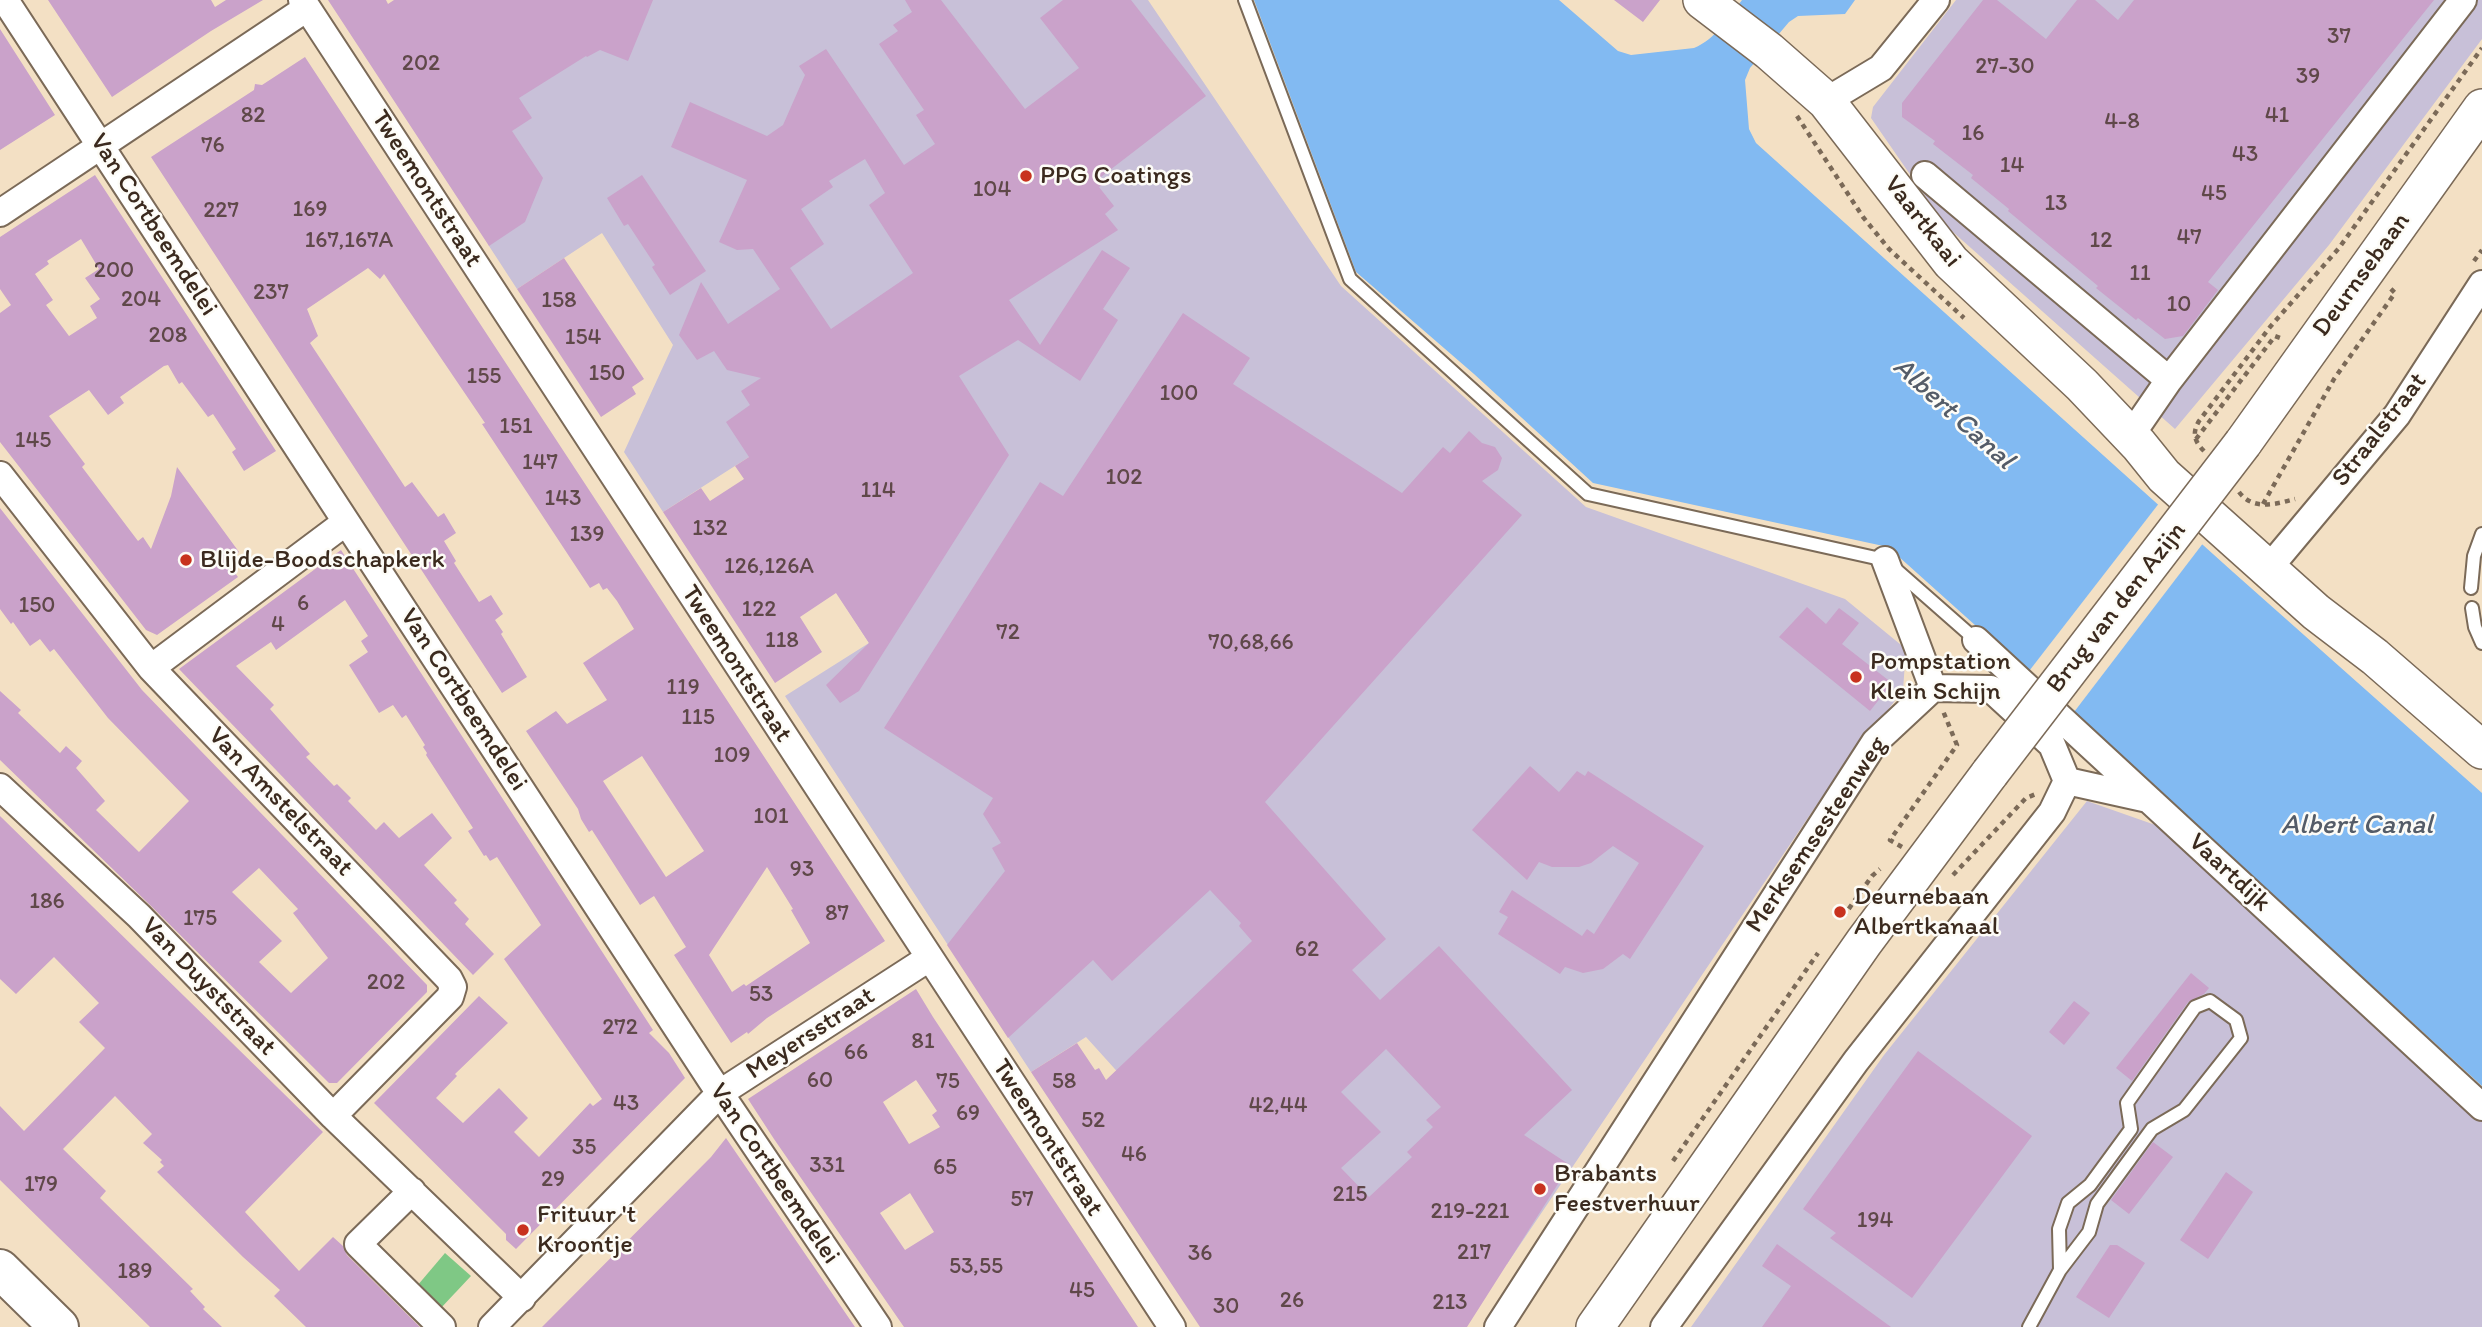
<!DOCTYPE html>
<html>
<head>
<meta charset="utf-8">
<style>
	body { margin:0 }
	canvas { display:block; background:#f3e0c4 }
</style>
</head>
<body>
<canvas width="2482" height="1327"></canvas>
<script>
const g = document.querySelector('canvas').getContext('2d');
g.lineJoin = 'round';
function fill(path, color) { g.fillStyle = color; g.fill(path, 'evenodd'); }
function stroke(path, color, width, dash) { g.strokeStyle = color; g.lineWidth = width; g.lineCap = dash ? 'butt' : 'round'; g.setLineDash(dash || []); g.stroke(path); }
function drawText(font, color, halo, rows, align = 'center') {
  g.font = font + ' Itim,sans-serif'; g.lineWidth = 5; g.setLineDash([]); g.textBaseline = 'middle'; g.strokeStyle = halo; g.fillStyle = color; for (const [text, x, y, turn = 0] of rows) {
    g.save(); g.translate(x, y); g.rotate((+turn || 0) * Math.PI / 180); g.textAlign = isNaN(turn) ? turn : align; if (halo) g.strokeText(text, 0, 0); g.fillText(text, 0, 0); g.restore();
  }
}
const industrial = new Path2D(`
	M 426,0 L 1148,0 L 1341,286 L 1586,507 L 1845,599 L 1906,649 L 1903,690 L 1822,797 L 1507,1264 L 1151,1109 L 1086,1037 L 1031,1072 L 785,696 L 869,643 L 749,457 L 663,512 L 624,452 L 673,345 L 602,233 L 517,289 L 489,246 Z
	M 1956,0 L 2482,0 L 2482,39 L 2329,245 L 2175,429 L 1945,225 L 1871,118 L 1873,107 Z
	M 2087,801 L 2161,827 L 2482,1096 L 2482,1327 L 1691,1327 L 1884,1055 Z`);
const green = new Path2D(`
	M 445,1253 L 471,1276 L 440,1309 L 417,1286 Z`);
const water = new Path2D(`
	M 1254,0 L 1559,0 L 1618,51 L 1631,55 L 1694,48 C 1716,39 1728,18 1742,0 L 1855,0 L 1845,14 L 1798,16 L 1789,22 L 1750,68 L 1745,80 L 1749,129 L 1756,143 L 2233,572 L 2482,793 L 2482,1086 L 2102,739 L 1888,547 L 1593,483 L 1474,374 L 1356,272 Z`);
const pier = new Path2D(`
	M 2160,502 L 2204,542 L 2071,716 L 2026,675 Z`);
const building = new Path2D(`
	M 48,0 L 211,0 L 215,7 L 226,0 L 263,0 L 211,31 L 112,97 Z
	M 328,0 L 386,0 L 388,4 L 394,0 L 653,0 L 628,61 L 600,50 L 587,57 L 586,56 L 519,98 L 532,118 L 512,131 L 543,178 L 525,222 L 489,246 Z
	M 905,0 L 941,0 L 1025,109 L 1079,68 L 1040,18 L 1063,0 L 1131,0 L 1206,96 L 1097,180 L 1102,185 L 1099,187 L 1114,206 L 1105,214 L 1118,230 L 1009,300 L 1040,345 L 1102,250 L 1130,268 L 1103,309 L 1118,320 L 1080,381 L 1018,340 L 959,376 L 1009,455 L 859,691 L 840,703 L 826,685 L 869,643 L 836,593 L 800,617 L 822,652 L 775,683 L 663,512 L 701,488 L 710,501 L 744,479 L 735,466 L 749,457 L 726,422 L 750,405 L 741,391 L 761,378 L 727,370 L 714,351 L 697,360 L 679,335 L 701,282 L 728,324 L 780,289 L 753,249 L 737,250 L 719,242 L 747,180 L 671,147 L 690,102 L 767,136 L 783,125 L 805,75 L 799,66 L 826,49 L 904,165 L 935,144 L 916,115 L 924,110 L 879,44 L 898,31 L 893,25 L 912,12 ZM 865,159 L 885,193 L 869,205 L 913,273 L 831,329 L 790,268 L 824,244 L 801,209 L 833,187 L 829,181 Z
	M 1614,0 L 1660,0 L 1643,22 Z
	M 1983,0 L 1997,0 L 2046,39 L 2077,0 L 2095,0 L 2118,20 L 2134,0 L 2434,0 L 2208,282 L 2218,290 L 2183,336 L 2165,339 L 2138,318 L 2136,320 L 2096,288 L 2098,286 L 2008,211 L 2009,209 L 1971,178 L 1973,175 L 1933,144 L 1935,141 L 1902,117 L 1902,103 Z
	M 0,29 L 55,115 L 0,150 Z
	M 305,57 L 885,941 L 767,1018 L 748,1034 L 747,1032 L 731,1043 L 674,955 L 686,947 L 654,896 L 640,905 L 592,830 L 589,832 L 581,819 L 578,809 L 526,731 L 556,711 L 567,724 L 607,700 L 583,663 L 634,629 L 617,601 L 607,588 L 603,590 L 599,583 L 590,588 L 482,424 L 485,423 L 384,274 L 380,279 L 368,268 L 307,309 L 318,336 L 310,343 L 405,487 L 412,482 L 438,517 L 444,513 L 456,533 L 444,541 L 456,561 L 454,563 L 479,602 L 491,595 L 503,614 L 495,620 L 503,632 L 501,634 L 527,677 L 502,693 L 151,157 L 254,90 L 255,84 L 262,85 ZM 642,756 L 704,851 L 666,877 L 603,781 ZM 767,867 L 793,909 L 791,910 L 810,943 L 746,986 L 744,984 L 732,992 L 709,955 Z
	M 95,175 L 276,451 L 244,471 L 232,452 L 236,449 L 213,414 L 208,417 L 182,382 L 179,384 L 168,365 L 164,366 L 120,397 L 124,403 L 108,415 L 89,390 L 49,416 L 85,464 L 82,467 L 138,541 L 143,537 L 151,549 L 171,496 L 177,467 L 239,552 L 226,561 L 238,577 L 157,635 L 146,630 L 0,442 L 0,313 L 11,305 L 0,289 L 0,237 ZM 81,239 L 99,269 L 85,278 L 100,299 L 90,306 L 97,318 L 69,336 L 46,305 L 53,300 L 35,274 L 49,264 L 47,261 Z
	M 642,175 L 706,271 L 670,295 L 652,267 L 655,265 L 628,224 L 624,226 L 607,198 Z
	M 564,258 L 644,379 L 632,387 L 636,394 L 601,417 L 517,289 Z
	M 1183,313 L 1250,358 L 1233,384 L 1402,493 L 1443,447 L 1450,453 L 1469,431 L 1482,443 L 1495,447 L 1502,458 L 1498,470 L 1482,481 L 1522,515 L 1265,802 L 1386,939 L 1352,970 L 1380,1000 L 1439,946 L 1572,1090 L 1524,1135 L 1570,1165 L 1467,1327 L 1200,1327 L 1031,1072 L 1077,1043 L 1095,1070 L 1099,1068 L 1106,1080 L 1252,941 L 1239,926 L 1241,923 L 1210,890 L 1112,981 L 1093,960 L 1008,1038 L 947,945 L 1005,871 L 992,848 L 1001,843 L 983,814 L 993,798 L 884,728 L 1040,482 L 1063,496 ZM 1386,1049 L 1441,1107 L 1426,1120 L 1433,1127 L 1407,1152 L 1412,1157 L 1369,1197 L 1341,1168 L 1381,1132 L 1341,1092 Z
	M 0,508 L 142,690 L 427,985 L 427,992 L 337,1083 L 329,1083 L 150,905 L 0,760 L 0,691 L 21,710 L 18,713 L 60,753 L 66,746 L 82,761 L 76,768 L 105,801 L 96,810 L 139,852 L 189,801 L 108,718 L 54,649 L 50,652 L 40,639 L 30,646 L 13,622 L 11,624 L 0,609 ZM 259,868 L 298,909 L 293,913 L 328,958 L 291,993 L 259,962 L 282,941 L 232,892 Z
	M 341,550 L 653,1030 L 649,1033 L 669,1053 L 685,1078 L 516,1249 L 506,1240 L 506,1234 L 374,1103 L 479,996 L 508,1023 L 455,1074 L 457,1076 L 436,1098 L 463,1123 L 499,1088 L 528,1118 L 514,1132 L 539,1157 L 590,1103 L 593,1106 L 602,1099 L 504,959 L 541,925 L 497,857 L 490,861 L 486,855 L 484,856 L 468,831 L 473,828 L 426,755 L 427,753 L 423,747 L 425,745 L 406,715 L 402,718 L 393,705 L 379,713 L 349,665 L 368,652 L 361,641 L 368,636 L 345,600 L 276,650 L 271,642 L 236,666 L 274,705 L 270,709 L 310,754 L 306,757 L 334,786 L 337,784 L 351,798 L 348,801 L 376,830 L 384,822 L 399,838 L 432,813 L 452,838 L 424,865 L 457,900 L 454,903 L 469,919 L 465,924 L 494,954 L 473,975 L 179,669 Z
	M 1807,607 L 1826,624 L 1839,608 L 1859,623 L 1842,644 L 1892,683 L 1870,711 L 1779,637 Z
	M 1530,766 L 1559,792 L 1577,771 L 1585,776 L 1588,771 L 1704,846 L 1630,959 L 1623,954 L 1603,969 L 1583,973 L 1565,967 L 1560,974 L 1498,934 L 1508,917 L 1499,912 L 1512,890 L 1582,936 L 1587,929 L 1594,934 L 1639,863 L 1613,846 L 1591,863 L 1579,867 L 1552,867 L 1539,862 L 1527,880 L 1472,830 Z
	M 0,816 L 323,1132 L 245,1212 L 299,1271 L 333,1237 L 343,1246 L 347,1255 L 420,1327 L 306,1327 L 274,1296 L 280,1290 L 243,1257 L 157,1172 L 164,1166 L 160,1162 L 162,1160 L 143,1143 L 152,1134 L 115,1096 L 63,1149 L 106,1191 L 100,1198 L 193,1289 L 190,1291 L 205,1307 L 203,1309 L 222,1327 L 150,1327 L 0,1180 L 0,1106 L 24,1131 L 105,1048 L 79,1022 L 99,1003 L 54,957 L 16,994 L 0,979 Z
	M 2191,973 L 2209,988 L 2204,994 L 2188,1002 L 2132,1081 L 2116,1068 Z
	M 916,989 L 933,1017 L 1138,1327 L 904,1327 L 774,1139 L 748,1099 ZM 916,1080 L 937,1111 L 932,1115 L 940,1127 L 909,1144 L 883,1102 ZM 910,1193 L 934,1232 L 905,1250 L 880,1213 Z
	M 2074,1001 L 2090,1013 L 2064,1045 L 2049,1032 Z
	M 1918,1051 L 2032,1136 L 1912,1298 L 1830,1238 L 1836,1233 L 1803,1209 Z
	M 726,1138 L 855,1327 L 542,1327 L 711,1157 Z
	M 2153,1142 L 2173,1157 L 2129,1214 L 2111,1200 Z
	M 2226,1172 L 2253,1192 L 2208,1259 L 2180,1240 Z
	M 1777,1244 L 1891,1327 L 1762,1327 L 1791,1286 L 1762,1266 Z
	M 2110,1245 L 2117,1245 L 2145,1263 L 2109,1318 L 2076,1297 Z`);
const path = new Path2D(`
	M 1797,116 L 1863,217 L 1889,249 L 1964,318
	M 2474,261 L 2482,250
	M 2196,439 L 2275,336 L 2283,339
	M 2204,451 C 2194,441 2192,433 2199,421 L 2270,327 L 2339,248 L 2482,48
	M 2239,492 C 2253,511 2276,504 2295,499
	M 2263,504 L 2334,379 L 2395,293 L 2389,287
	M 1902,847 L 1890,840 L 1957,745 L 1943,711
	M 1953,875 L 2026,798 L 2036,794
	M 1843,917 L 1872,876 L 1880,869
	M 1673,1161 L 1818,953`);
const lane = new Path2D(`
	M 1245,0 L 1350,279 L 1588,494 L 1885,560 L 1976,640
	M 2471,588 L 2474,556 L 2482,534
	M 2472,608 L 2475,627 L 2482,643
	M 2029,1327 L 2060,1270 L 2089,1232 L 2097,1204 L 2152,1129 L 2184,1110 L 2241,1038 L 2236,1020 L 2210,1001 L 2195,1007 L 2127,1103 L 2131,1129 L 2090,1185 L 2068,1203 L 2059,1229 L 2060,1270`);
const street = new Path2D(`
	M 5,0 L 711,1080 L 878,1327
	M 302,0 L 1172,1327
	M 1826,101 L 1881,68 L 1936,0
	M 1925,175 L 2169,380 L 2463,0
	M 0,213 L 307,8
	M 2138,425 L 2169,380
	M 0,475 L 151,668 L 449,979 L 453,987 L 450,997 L 333,1116
	M 1885,560 L 1933,688
	M 2268,569 L 2397,415 L 2482,284
	M 1976,640 L 2482,1107
	M 151,668 L 346,522
	M 2067,781 L 2148,799
	M 0,787 L 139,916 L 333,1116 L 522,1298
	M 412,1191 L 358,1244 L 442,1327
	M 492,1327 L 720,1093 L 929,958
	M 1498,1327 L 1875,742 L 1933,688 L 1991,689 L 2052,745 L 2067,781 L 2052,812 L 1856,1061 L 1664,1327`);
const secondary = new Path2D(`
	M 1702,0 L 1769,51 L 1826,101 L 1951,262 L 2082,385 L 2139,445 L 2164,476 L 2316,612 L 2375,657 L 2482,750
	M 2243,443 L 2482,108
	M 1595,1327 L 1864,942 L 1990,773`);
const primary = new Path2D(`
	M 0,1269 L 59,1327`);
const secondaryBridge = new Path2D(`
	M 1990,773 L 2243,443`);
const markers = [
	[1026,176,7,"#c8321e"],
	[186,560,7,"#c8321e"],
	[1856,677,7,"#c8321e"],
	[1840,912,7,"#c8321e"],
	[1540,1189,7,"#c8321e"],
	[523,1230,7,"#c8321e"]
];
const numberNames = [
	["37",2339,37],
	["202",421,64],
	["27-30",2005,67],
	["39",2308,77],
	["82",253,116],
	["41",2277,116],
	["4-8",2122,122],
	["16",1973,134],
	["76",213,146],
	["43",2245,155],
	["14",2012,166],
	["104",992,190],
	["45",2214,194],
	["13",2056,204],
	["169",310,210],
	["227",221,211],
	["47",2189,238],
	["167,167A",349,241],
	["12",2101,241],
	["200",114,271],
	["11",2140,274],
	["237",271,293],
	["204",141,300],
	["158",559,301],
	["10",2179,305],
	["208",168,336],
	["154",583,338],
	["150",607,374],
	["155",484,377],
	["100",1179,394],
	["151",516,427],
	["145",33,441],
	["147",540,463],
	["102",1124,478],
	["114",878,491],
	["143",563,499],
	["132",710,529],
	["139",587,535],
	["126,126A",769,567],
	["6",303,604],
	["150",37,606],
	["122",759,610],
	["4",278,625],
	["72",1008,633],
	["118",782,641],
	["70,68,66",1251,643],
	["119",683,688],
	["115",698,718],
	["109",732,756],
	["101",771,817],
	["93",802,870],
	["186",47,902],
	["87",837,914],
	["175",200,919],
	["62",1307,950],
	["202",386,983],
	["53",761,995],
	["272",620,1028],
	["81",923,1042],
	["66",856,1053],
	["60",820,1081],
	["75",948,1082],
	["58",1064,1082],
	["43",626,1104],
	["42,44",1278,1106],
	["69",968,1114],
	["52",1093,1121],
	["35",584,1148],
	["46",1134,1155],
	["331",827,1166],
	["65",945,1168],
	["29",553,1180],
	["179",41,1185],
	["215",1350,1195],
	["57",1022,1200],
	["219-221",1470,1212],
	["194",1875,1221],
	["217",1474,1253],
	["36",1200,1254],
	["53,55",976,1267],
	["189",135,1272],
	["45",1082,1291],
	["26",1292,1301],
	["213",1450,1303],
	["30",1226,1307]
];
const poiNames = [
	["PPG Coatings",1040,176],
	["Blijde-Boodschapkerk",200,560],
	["Pompstation",1870,662],
	["Klein Schijn",1870,692],
	["Deurnebaan",1854,897],
	["Albertkanaal",1854,927],
	["Brabants",1554,1174],
	["Feestverhuur",1554,1204],
	["Frituur 't",537,1215],
	["Kroontje",537,1245]
];
const streetNames = [
	["Tweemontstraat",426,189,57],
	["Vaartkaai",1922,222,52],
	["Van Cortbeemdelei",153,225,57],
	["Deurnsebaan",2362,275,-54],
	["Straalstraat",2380,430,-52],
	["Brug van den Azijn",2117,608,-52],
	["Tweemontstraat",736,664,57],
	["Van Cortbeemdelei",463,700,57],
	["Van Amstelstraat",280,802,46],
	["Merksemsesteenweg",1817,835,-56],
	["Vaartdijk",2229,873,43],
	["Van Duyststraat",208,987,46],
	["Meyersstraat",811,1034,-33],
	["Tweemontstraat",1047,1138,57],
	["Van Cortbeemdelei",774,1174,56]
];
const waterNames = [
	["Albert Canal",1953,414,42],
	["Albert Canal",2357,826]
];
fill(industrial, '#c8c0d8');
fill(green, '#7fc885');
fill(water, '#82baf2');
fill(pier, '#f3e0c4');
fill(building, '#caa2ca');
stroke(lane, '#7b6a58', 16);
stroke(street, '#7b6a58', 30);
stroke(secondary, '#7b6a58', 40);
stroke(primary, '#7b6a58', 42);
stroke(path, '#7b6a58', 4.5, [5, 5]);
stroke(lane, '#fff', 12);
stroke(street, '#fff', 26);
stroke(secondary, '#fff', 37);
stroke(primary, '#fff', 38);
stroke(secondaryBridge, '#7b6a58', 40, []);
stroke(secondaryBridge, '#fff', 37);
for (const [x, y, r, color] of markers) { const dot = new Path2D(); dot.arc(x, y, r, 0, 2 * Math.PI); g.fillStyle = color; g.fill(dot); stroke(dot, '#fdfcf7', 2.5); }
drawText('23px', '#5f4849', null, numberNames);
drawText('26px', '#3b2a1e', '#fdfcf7', poiNames, 'left');
drawText('26px', '#3b2a1e', '#fdfcf7', streetNames);
drawText('italic 28px', '#545c68', '#fdfcf7', waterNames);
</script>
</body>
</html>
